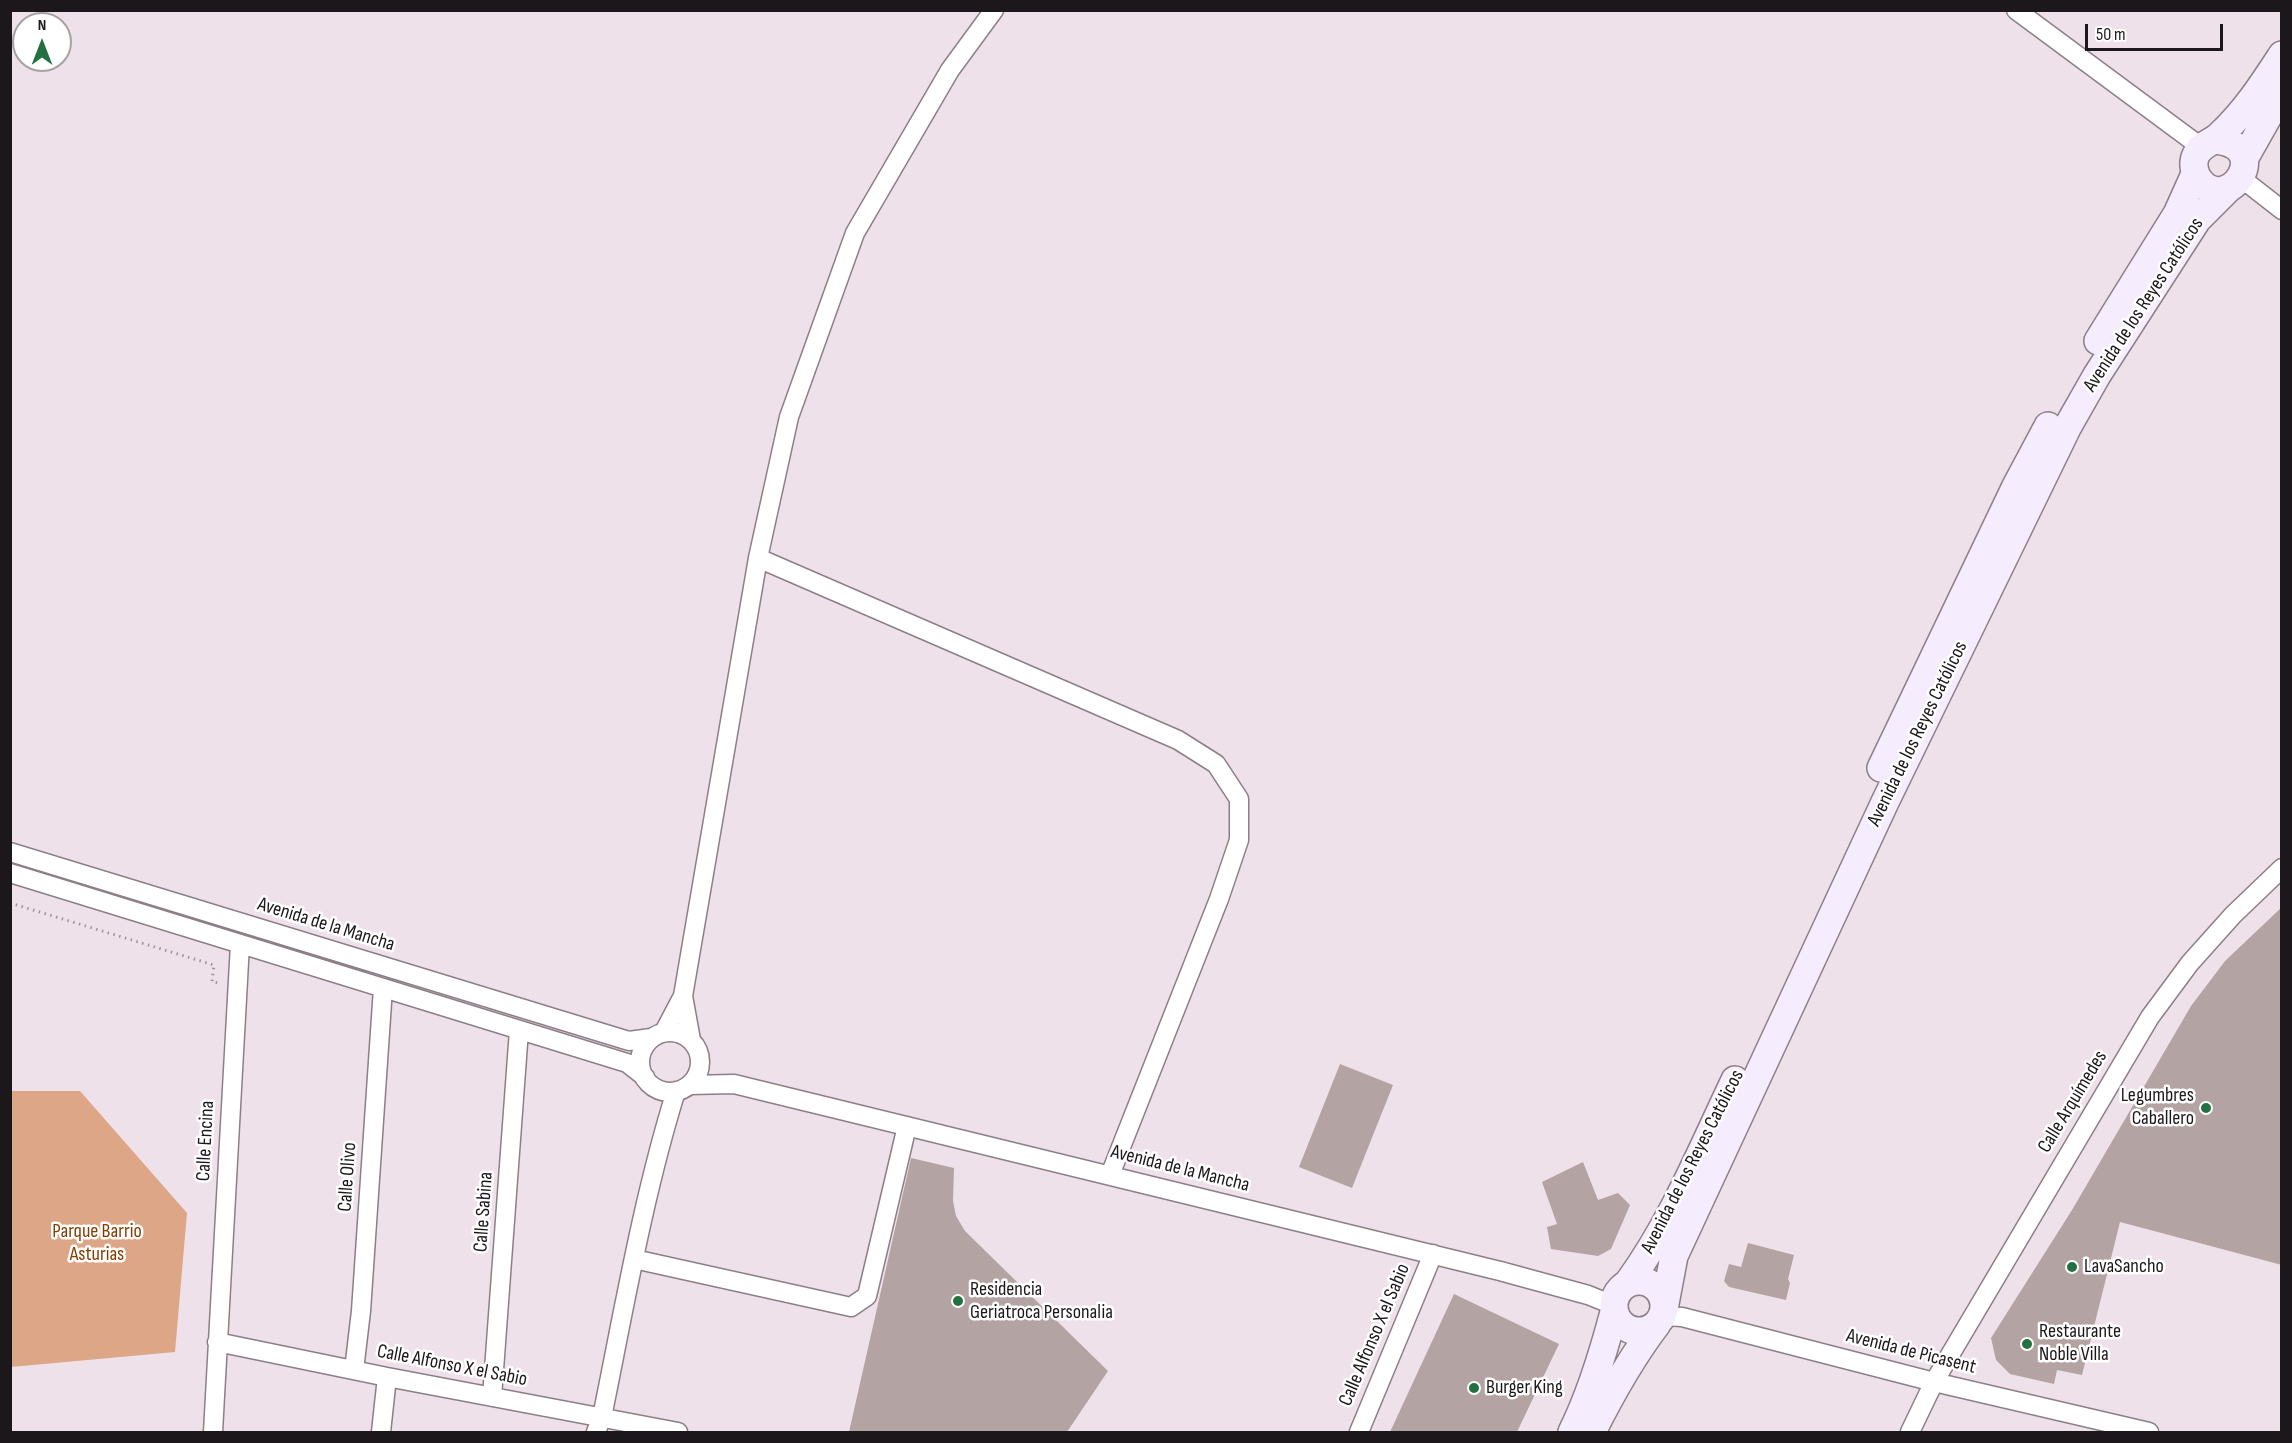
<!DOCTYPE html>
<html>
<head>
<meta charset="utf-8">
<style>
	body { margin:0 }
	#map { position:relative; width:2292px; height:1443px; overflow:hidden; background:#efe1e9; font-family:"Sofia Sans Condensed",sans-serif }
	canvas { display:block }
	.frame { position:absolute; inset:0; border:12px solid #1c171a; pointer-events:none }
	.north { position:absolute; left:12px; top:12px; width:60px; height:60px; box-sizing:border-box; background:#fff; border:2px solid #a4a2a3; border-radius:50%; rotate:0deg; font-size:16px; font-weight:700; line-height:24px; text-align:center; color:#1c171a }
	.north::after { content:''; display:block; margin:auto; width:21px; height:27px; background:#237040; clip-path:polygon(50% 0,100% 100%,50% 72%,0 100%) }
	.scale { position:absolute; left:2085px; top:24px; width:138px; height:27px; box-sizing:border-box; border:3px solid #1c171a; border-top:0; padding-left:8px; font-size:18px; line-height:21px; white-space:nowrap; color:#1c171a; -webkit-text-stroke:4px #fff; paint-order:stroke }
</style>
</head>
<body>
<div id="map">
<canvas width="2292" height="1443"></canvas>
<div class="frame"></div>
<div class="north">N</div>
<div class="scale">50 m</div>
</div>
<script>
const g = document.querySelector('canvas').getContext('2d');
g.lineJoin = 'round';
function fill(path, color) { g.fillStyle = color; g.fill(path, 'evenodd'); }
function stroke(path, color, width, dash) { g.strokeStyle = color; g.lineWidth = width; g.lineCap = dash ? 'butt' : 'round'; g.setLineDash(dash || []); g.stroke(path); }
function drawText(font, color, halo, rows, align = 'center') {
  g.font = font + ' "Sofia Sans Condensed",sans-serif'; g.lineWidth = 5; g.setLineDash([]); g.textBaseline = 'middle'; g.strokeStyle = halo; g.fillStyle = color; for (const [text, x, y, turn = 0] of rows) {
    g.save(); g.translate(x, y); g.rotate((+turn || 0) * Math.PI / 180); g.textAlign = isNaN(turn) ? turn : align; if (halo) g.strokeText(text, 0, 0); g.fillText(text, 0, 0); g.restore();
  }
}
const green = new Path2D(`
	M 11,1091 L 80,1091 L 187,1213 L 175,1352 L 11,1367 Z`);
const building = new Path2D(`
	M 2282,907 L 2282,1265 L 2120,1222 L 2082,1375 L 2057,1370 L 2054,1384 L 2010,1374 L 1996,1360 L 1991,1338 L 2072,1210 L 2191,1006 L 2225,961 Z
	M 1340,1064 L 1393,1085 L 1352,1188 L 1299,1167 Z
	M 911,1158 L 954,1168 L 953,1201 L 956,1216 L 965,1231 L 1108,1371 L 1067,1432 L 849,1432 Z
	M 1583,1162 L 1598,1200 L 1618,1193 L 1630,1205 L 1611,1249 L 1598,1256 L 1551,1249 L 1547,1227 L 1557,1224 L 1542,1182 Z
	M 1748,1243 L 1794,1255 L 1788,1279 L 1790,1283 L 1786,1300 L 1729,1287 L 1724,1281 L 1729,1264 L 1741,1267 Z
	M 1454,1294 L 1559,1344 L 1517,1432 L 1390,1432 Z`);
const path = new Path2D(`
	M 10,903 L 214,965 L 212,982 L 221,983`);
const street = new Path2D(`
	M 2016,10 L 2201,147
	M 2241,178 L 2282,210
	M 758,558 L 1178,740 L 1216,764 L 1239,799 L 1239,840 L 1219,899 L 1110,1175
	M 10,852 L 629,1041 L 651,1038
	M 10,873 L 627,1063 L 645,1077
	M 664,1032 L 683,996
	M640 1062a30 30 0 1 1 60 0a30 30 0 1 1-60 0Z
	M 691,1040 L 683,996 L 758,558 L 789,417 L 855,233 L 950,70 L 994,10
	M 690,1085 L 734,1084 L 1500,1271 L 1588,1295 L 1613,1305
	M 634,1259 L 851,1307 L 867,1296 L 907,1126
	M 1662,1316 L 1682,1317 L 1934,1382 L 2149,1432
	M 217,1342 L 387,1377 L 678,1432
	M 354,1370 L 361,1311 L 383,988
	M 492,1397 L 519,1030
	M 213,1432 L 240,944
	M 381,1432 L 387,1377
	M 596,1432 L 602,1417 C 624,1309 643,1197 676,1091
	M 1359,1432 L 1433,1254
	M 1910,1432 L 1934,1382 L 2150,1017 L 2190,963 L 2233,915 L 2282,868`);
const secondary = new Path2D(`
	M 2215,140 C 2276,146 2228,216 2200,181 C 2194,174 2192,163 2196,155 C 2201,144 2212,143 2220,135 C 2245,112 2263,84 2282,55
	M 2244,159 L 2282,92
	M 2098,341 L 2177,214 L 2195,174
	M 1881,768 L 2016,486 L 2048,426
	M1614 1306a25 25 0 1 1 50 0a25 25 0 1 1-50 0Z
	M 1628,1283 C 1673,1221 1702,1149 1735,1080
	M 1664,1309 L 1674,1256 L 1885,802 L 2068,426 L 2097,375 L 2197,220 L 2228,189
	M 1572,1432 C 1591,1394 1603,1354 1614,1312
	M 1592,1432 C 1611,1394 1631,1358 1657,1324`);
const markers = [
	[2206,1108,6,"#237040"],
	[2072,1267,6,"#237040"],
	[958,1301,6,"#237040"],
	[2027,1344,6,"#237040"],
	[1474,1388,6,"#237040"]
];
const streetNames = [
	["Avenida de los Reyes Católicos",2144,305,-57],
	["Avenida de los Reyes Católicos",1918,734,-64],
	["Avenida de la Mancha",326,925,17],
	["Calle Arquímedes",2073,1102,-59],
	["Calle Encina",206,1141,-87],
	["Avenida de los Reyes Católicos",1693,1162,-63],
	["Avenida de la Mancha",1180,1169,14],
	["Calle Olivo",348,1177,-86],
	["Calle Sabina",484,1212,-86],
	["Calle Alfonso X el Sabio",1375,1335,-67],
	["Avenida de Picasent",1911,1352,14],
	["Calle Alfonso X el Sabio",452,1366,11]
];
const poiNames = [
	["Legumbres",2194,1096,"right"],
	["Caballero",2194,1119,"right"],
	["LavaSancho",2084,1267],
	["Residencia",970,1290],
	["Geriatroca Personalia",970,1313],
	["Restaurante",2039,1332],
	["Noble Villa",2039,1355],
	["Burger King",1486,1388]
];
const parkNames = [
	["Parque Barrio",97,1232],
	["Asturias",97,1255]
];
fill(green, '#dda686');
fill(building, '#b4a3a3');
stroke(street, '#8c7f87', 21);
stroke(secondary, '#8c7f87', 30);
stroke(path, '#9f959b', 3, [1.5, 4.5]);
stroke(street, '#fff', 18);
stroke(secondary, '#f5ecfd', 27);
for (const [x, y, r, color] of markers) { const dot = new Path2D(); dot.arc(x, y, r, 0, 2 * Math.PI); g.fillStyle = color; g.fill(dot); stroke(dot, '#fff', 2); }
drawText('20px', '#1c171a', '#fff', streetNames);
drawText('20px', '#1c171a', '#fff', poiNames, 'left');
drawText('20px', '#843d01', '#fff', parkNames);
</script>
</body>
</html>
